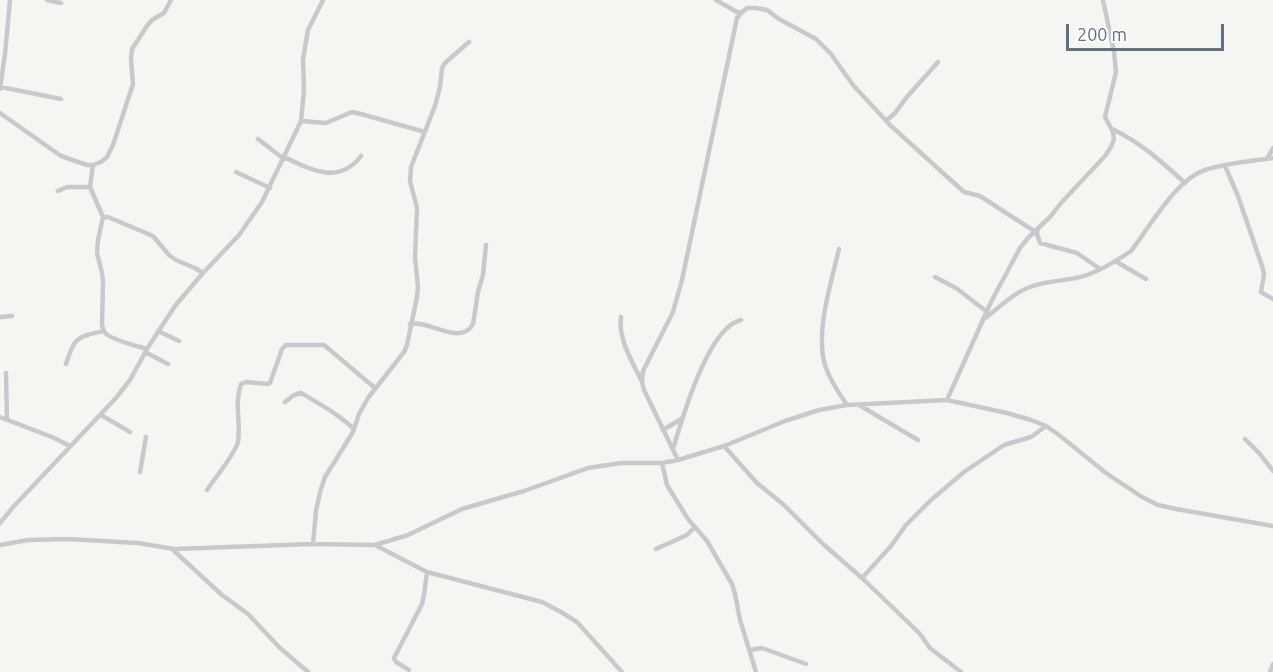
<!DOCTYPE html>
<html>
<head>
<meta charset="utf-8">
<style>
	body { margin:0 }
	#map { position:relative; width:1273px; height:672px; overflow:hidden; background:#f5f6f1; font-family:Ubuntu,sans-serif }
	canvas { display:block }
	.scale { position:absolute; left:1066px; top:24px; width:158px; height:27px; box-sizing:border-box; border:3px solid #627285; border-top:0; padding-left:8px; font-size:18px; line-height:21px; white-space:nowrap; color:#627285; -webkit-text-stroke:4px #fff; paint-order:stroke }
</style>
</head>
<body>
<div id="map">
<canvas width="1273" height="672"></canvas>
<div class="scale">200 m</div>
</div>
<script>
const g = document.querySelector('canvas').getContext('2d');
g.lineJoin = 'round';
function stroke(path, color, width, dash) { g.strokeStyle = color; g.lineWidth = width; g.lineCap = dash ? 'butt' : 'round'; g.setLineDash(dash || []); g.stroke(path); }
const street = new Path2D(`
	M 47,0 L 61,3
	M 716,0 L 735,11 L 741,13
	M 1,87 L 61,99
	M 0,89 L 5,54 L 10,0
	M 0,113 L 61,156 L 87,165 L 93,165 L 101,162 L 107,157 L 113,145 L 133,84 L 131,59 L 132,49 L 147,26 L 152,20 L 164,13 L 171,0
	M 301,121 L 326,123 L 352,112 L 361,114 L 425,132
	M 886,121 L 895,113 L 906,98 L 938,62
	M 1112,129 C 1140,142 1162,162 1184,182
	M 258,139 L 284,159
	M 284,157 C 311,170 339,185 361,156
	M 1267,159 L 1273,148
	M 93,165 L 90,187 L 103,217
	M 1225,166 L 1238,196 L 1262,266 L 1264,274 L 1261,292 L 1273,299
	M 236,172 L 270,188
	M 58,191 L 67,187 L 90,187
	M 1038,228 L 1037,234 L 1040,243 L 1077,253 L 1100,269
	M 839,249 C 831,283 814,336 826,368 C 831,382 839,393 847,405
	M 1115,261 L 1146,279
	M 935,277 L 956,288 L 986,311
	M 0,317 L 12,316
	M 621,317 C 618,339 632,361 641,380
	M 984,319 C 999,308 1013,293 1030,287 C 1045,281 1061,281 1076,278 C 1096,274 1115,262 1131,251 C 1150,227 1175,180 1205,170 C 1226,163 1251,161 1273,158
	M 410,324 C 428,319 460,347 473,324 L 478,292 L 483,275 L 486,245
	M 158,331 L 179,341
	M 147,349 C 137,346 112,340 105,333 C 104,331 102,326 102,324 L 103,282 L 102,273 L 97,253 L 98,240 L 103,217 L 108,217 L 153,236 L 169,255 L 176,260 L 195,268 L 203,273
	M 145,352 L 168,364
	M 66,364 C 75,337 76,337 104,331
	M 6,373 L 7,419
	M 947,400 L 991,302 L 1020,248 L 1028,238 L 1051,216 L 1061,203 L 1105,156 L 1111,147 L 1114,139 L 1113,132 L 1105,117 L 1116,72 L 1114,52 L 1103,0
	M 285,402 L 294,395 L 301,393 C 320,404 338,414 354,429
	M 859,405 L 918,440
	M 101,415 L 130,432
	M 0,417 L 52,437 L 70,446
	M 663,430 L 683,418
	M 1245,439 L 1260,454 L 1273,471
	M 724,446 L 757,483 L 784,505 L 823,544 L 862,578 L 913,627 L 920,634 L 930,648 L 961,672
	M 673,449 C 682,419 708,327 741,320
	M 678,460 L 644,390 L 642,382 L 643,371 L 673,312 L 682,280 L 737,18 L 741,13 L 747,8 L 756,8 L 767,10 L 779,19 L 816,39 L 831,54 L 853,85 L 890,125 L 964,192 L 980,196 L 1034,231
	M 662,463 L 667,485 L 688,519 L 707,541 L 732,584 L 735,594 L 740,620 L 756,672
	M 140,472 L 146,437
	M 207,490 C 215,478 235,454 238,442 C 241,423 234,403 241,384 L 246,382 L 267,384 L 270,383 L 282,349 L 286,345 L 324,345 L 375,388
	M 0,523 L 14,506 L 116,398 L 130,380 L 147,349 L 175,306 L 203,273 L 239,235 L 262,202 L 301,121 L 304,90 L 303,59 L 308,30 L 323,0
	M 313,544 L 316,511 L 320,492 L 325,477 L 353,432 L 359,414 L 368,398 L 404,352 L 407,345 L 417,297 L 418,287 L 415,257 L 417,208 L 410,181 L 411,167 L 435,106 L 440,87 L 442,68 L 445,63 L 454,55 L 469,42
	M 0,545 L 28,540 L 67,539 L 138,543 L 174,549 L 313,544 L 375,545 L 408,535 L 462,509 L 524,491 L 588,468 L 621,463 L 662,463 L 678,460 L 724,446 L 785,421 L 819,410 L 847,405 L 947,400 L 1007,413 L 1031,420 L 1046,426 L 1059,435 L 1106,473 L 1142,497 L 1158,505 L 1176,509 L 1273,526
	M 375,545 L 427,572 L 542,602 L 561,612 L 577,622 L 622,672
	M 172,549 L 222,595 L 248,614 L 280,648 L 308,672
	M 656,549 L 687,535 L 695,527
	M 862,578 L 891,546 L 906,525 L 931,500 L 964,472 L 1004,445 L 1031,437 L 1046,426
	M 750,650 L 762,648 L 806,664
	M 409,670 L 396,662 L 394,658 L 422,604 L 424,595 L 427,572
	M 1270,672 L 1273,664`);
stroke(street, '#c7cacd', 4.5);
</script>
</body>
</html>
